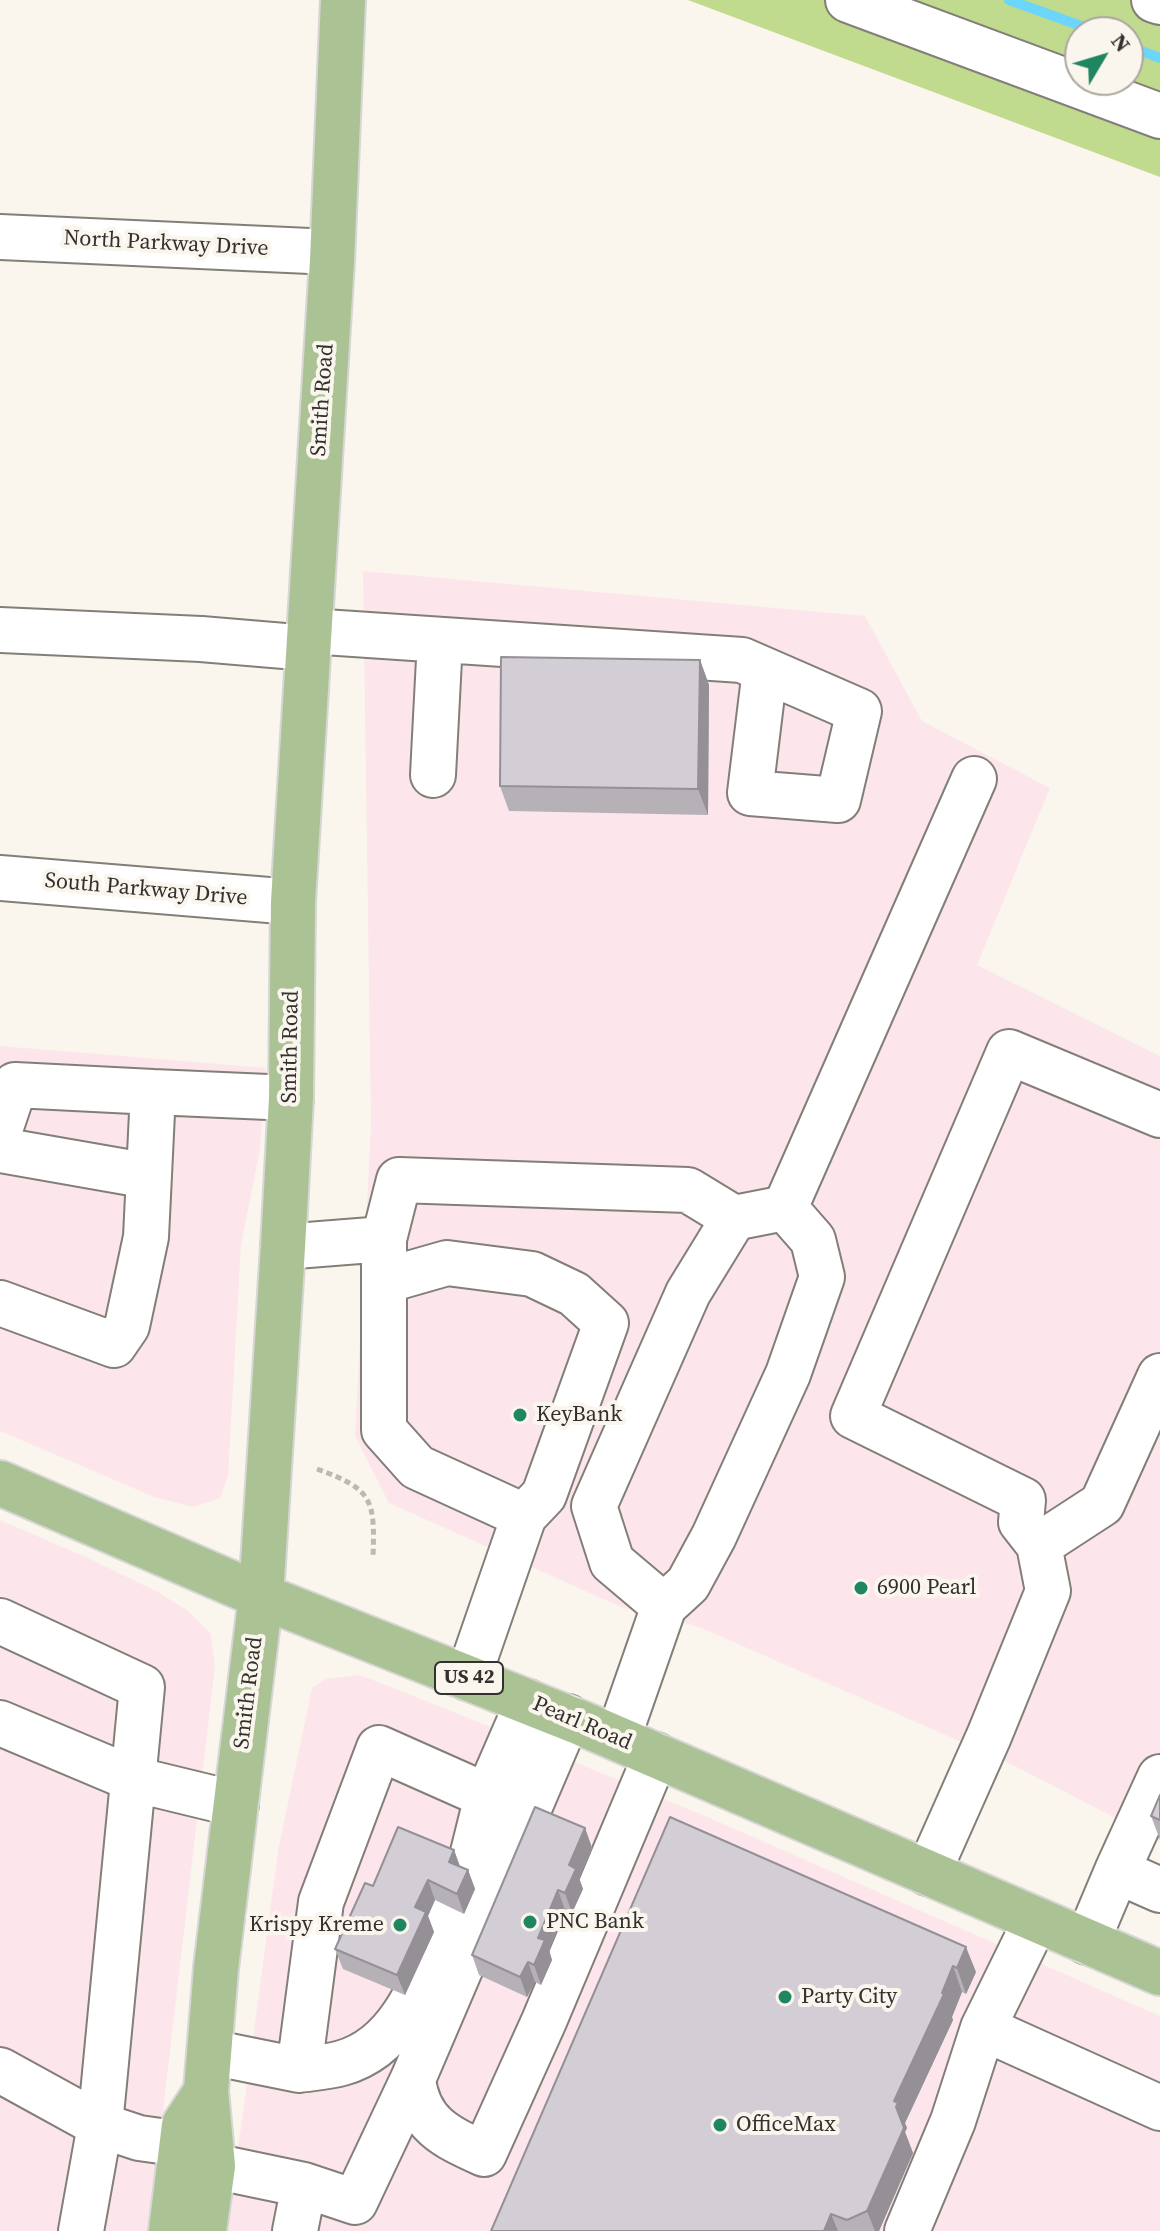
<!DOCTYPE html>
<html>
<head>
<meta charset="utf-8">
<style>
	body { margin:0 }
	#map { position:relative; width:1160px; height:2231px; overflow:hidden; background:#faf6ee; font-family:"Source Serif 4",serif }
	canvas { display:block }
	.north { position:absolute; left:1064px; top:16px; width:80px; height:80px; box-sizing:border-box; background:#faf6ee; border:2px solid #aaa7a1; border-radius:50%; rotate:52deg; font-size:22px; font-weight:700; line-height:32px; text-align:center; color:#33312e }
	.north::after { content:''; display:block; margin:auto; width:28px; height:36px; background:#208661; clip-path:polygon(50% 0,100% 100%,50% 72%,0 100%) }
</style>
</head>
<body>
<div id="map">
<canvas width="1160" height="2231"></canvas>
<div class="north">N</div>
</div>
<script>
const g = document.querySelector('canvas').getContext('2d');
g.lineJoin = 'round';
function fill(path, color) { g.fillStyle = color; g.fill(path, 'evenodd'); }
function stroke(path, color, width, dash) { g.strokeStyle = color; g.lineWidth = width; g.lineCap = dash ? 'butt' : 'round'; g.setLineDash(dash || []); g.stroke(path); }
function drawText(font, color, halo, rows, align = 'center') {
  g.font = font + ' "Source Serif 4",serif'; g.lineWidth = 8; g.setLineDash([]); g.textBaseline = 'middle'; g.strokeStyle = halo; g.fillStyle = color; for (const [text, x, y, turn = 0] of rows) {
    g.save(); g.translate(x, y); g.rotate((+turn || 0) * Math.PI / 180); g.textAlign = isNaN(turn) ? turn : align; if (halo) g.strokeText(text, 0, 0); g.fillText(text, 0, 0); g.restore();
  }
}
const commercial = new Path2D(`
	M 363,571 L 865,616 L 922,721 L 1050,788 L 977,965 L 1160,1056 L 1160,1841 L 1005,1761 L 699,1627 L 621,1607 L 389,1503 L 355,1436 L 371,1125 Z
	M 0,1046 L 266,1068 L 260,1149 L 241,1245 L 228,1476 L 220,1498 L 194,1507 L 154,1497 L 0,1431 Z
	M 0,1520 L 90,1559 L 158,1592 L 188,1611 L 211,1634 L 215,1666 L 149,2231 L 0,2231 Z
	M 360,1675 L 449,1710 L 712,1819 L 1160,2016 L 1160,2231 L 223,2231 L 241,2128 L 278,1851 L 312,1688 L 326,1679 Z`);
const green = new Path2D(`
	M 688,0 L 1160,0 L 1160,177 ZM 1080,32 L 1128,32 L 1128,80 L 1080,80 Z`);
const stream = new Path2D(`
	M 1009,0 L 1098,32
	M 1128,46 L 1160,58`);
const path = new Path2D(`
	M 317,1469 C 373,1489 375,1500 373,1557`);
const minor = new Path2D(`
	M 848,0 L 1160,116
	M 1154,0 L 1160,2
	M 0,237 L 332,252
	M 0,630 L 201,639 L 308,648
	M 309,631 L 742,660 L 859,711 L 838,800 L 750,793 L 765,670
	M 433,775 L 440,640
	M 0,878 L 293,902
	M 1160,1115 L 1009,1052 L 853,1416 L 1023,1500 L 1021,1522 L 1039,1545 L 1102,1504 L 1160,1376
	M 0,1130 L 15,1085 L 153,1092
	M 0,1150 L 149,1176
	M 785,1208 L 974,779
	M 384,1239 L 384,1430 L 417,1467 L 524,1516 L 468,1678
	M 283,1247 L 384,1239 L 399,1180 L 688,1190 L 734,1218
	M 384,1281 L 447,1263 L 532,1274 L 574,1294 L 606,1323 L 544,1495 L 524,1516
	M 0,1303 L 114,1345 L 127,1326 L 146,1237 L 153,1092 L 291,1098
	M 0,1621 L 142,1687 L 100,2125 L 81,2231
	M 568,1717 L 413,2079 C 418,2124 446,2137 484,2154 L 544,2021 L 656,1755
	M 0,1723 L 133,1779 L 236,1804
	M 618,1738 L 664,1606 L 612,1562 L 594,1506 L 688,1293 L 734,1218 L 785,1208 L 813,1240 L 822,1277 L 788,1374 L 714,1536 L 688,1584 L 664,1606
	M 1117,1871 L 1160,1777
	M 928,1873 L 989,1736 L 1048,1591 L 1039,1545
	M 465,1885 L 487,1796
	M 1087,1942 L 1117,1871 L 1160,1890
	M 983,2028 L 1160,2108
	M 210,2052 L 299,2070 L 321,1902 L 379,1748 L 487,1796 L 528,1702
	M 0,2070 L 100,2125 L 139,2138 L 182,2144
	M 299,2070 C 313,2068 328,2067 342,2063 C 408,2045 428,1964 453,1909
	M 213,2166 L 304,2185 L 295,2231
	M 304,2185 L 355,2202 L 413,2079
	M 907,2231 L 953,2121 L 983,2028 L 1036,1920`);
const major = new Path2D(`
	M 0,1483 L 261,1596 L 581,1723 L 1160,1973
	M 171,2231 L 184,2125 L 203,2096
	M 204,2231 L 213,2166 L 206,2091 L 216,1968 L 261,1596 L 283,1247 L 291,1098 L 293,902 L 332,261 L 343,0`);
const wall = new Path2D(`
	M 700,660 L 709,685 L 708,815 L 509,811 L 500,786 Z
	M 1160,1795 L 1160,1840 L 1151,1816 Z
	M 670,1817 L 976,1972 L 966,1994 L 962,1992 L 952,2017 L 953,2020 L 905,2123 L 907,2128 L 905,2132 L 913,2153 L 879,2231 L 491,2231 Z
	M 585,1828 L 592,1848 L 579,1878 L 583,1889 L 572,1913 L 565,1910 L 549,1950 L 552,1960 L 541,1985 L 535,1982 L 527,1997 L 479,1975 L 472,1955 Z
	M 454,1850 L 460,1866 L 468,1870 L 475,1889 L 464,1914 L 435,1900 L 428,1916 L 434,1932 L 405,1995 L 343,1969 L 335,1949 Z`);
const shadedWall = new Path2D(`
	M 700,660 L 709,685 L 708,815 L 698,789 Z
	M 585,1828 L 592,1848 L 579,1878 L 583,1889 L 572,1913 L 565,1893 L 569,1865 Z
	M 454,1850 L 461,1870 L 449,1862 Z
	M 468,1870 L 475,1889 L 464,1914 L 457,1894 Z
	M 428,1880 L 435,1900 L 428,1916 L 434,1932 L 405,1995 L 397,1975 L 415,1907 Z
	M 558,1890 L 565,1910 L 549,1950 L 552,1960 L 541,1985 L 534,1965 L 538,1938 Z
	M 966,1947 L 976,1972 L 966,1994 L 957,1968 Z
	M 528,1962 L 535,1982 L 527,1997 L 520,1977 Z
	M 953,1966 L 962,1992 L 952,2017 L 953,2020 L 905,2123 L 907,2128 L 905,2132 L 913,2153 L 879,2231 L 875,2231 L 867,2211 L 896,2107 L 894,2101 L 942,1993 Z
	M 831,2214 L 838,2231 L 824,2231 Z`);
const building = new Path2D(`
	M 501,657 L 700,660 L 698,789 L 500,786 Z
	M 1160,1795 L 1160,1820 L 1151,1816 Z
	M 535,1807 L 585,1828 L 569,1865 L 576,1869 L 565,1893 L 558,1890 L 538,1938 L 545,1940 L 534,1965 L 528,1962 L 520,1977 L 472,1955 Z
	M 670,1817 L 966,1947 L 957,1968 L 953,1966 L 942,1993 L 944,1994 L 894,2101 L 898,2103 L 896,2107 L 904,2128 L 867,2211 L 847,2220 L 831,2214 L 824,2231 L 491,2231 Z
	M 398,1827 L 454,1850 L 449,1862 L 468,1870 L 457,1894 L 428,1880 L 415,1907 L 426,1912 L 397,1975 L 335,1949 L 365,1883 L 373,1886 Z`);
const markers = [
	[520,1415,8,"#208661"],
	[861,1588,8,"#208661"],
	[530,1922,8,"#208661"],
	[400,1925,8,"#208661"],
	[785,1997,8,"#208661"],
	[720,2125,8,"#208661"]
];
const shields = [
	[469,1678,68]
];
const shieldNames = [
	["US 42",469,1678]
];
const streetNames = [
	["North Parkway Drive",166,244,3],
	["Smith Road",323,400,-86],
	["South Parkway Drive",146,890,5],
	["Smith Road",291,1047,-89],
	["Smith Road",249,1693,-83],
	["Pearl Road",582,1724,23]
];
const poiNames = [
	["KeyBank",536,1415],
	["6900 Pearl",877,1588],
	["PNC Bank",546,1922],
	["Krispy Kreme",384,1925,"right"],
	["Party City",801,1997],
	["OfficeMax",736,2125]
];
fill(commercial, '#fce6eb');
fill(green, '#c0da8e');
stroke(stream, '#6cd6fa', 10);
stroke(minor, '#827e78', 48);
stroke(major, '#d6d6d5', 48);
stroke(path, '#bcb8b2', 5, [6, 4]);
stroke(minor, '#fff', 44);
stroke(major, '#aac294', 44);
fill(wall, '#b5b1b7');
fill(shadedWall, '#949095');
fill(building, '#d3ced5');
stroke(building, '#949095', 2);
for (const [x, y, r, color] of markers) { const dot = new Path2D(); dot.arc(x, y, r, 0, 2 * Math.PI); g.fillStyle = color; g.fill(dot); stroke(dot, '#faf6ee', 3); }
for (const [x, y, w] of shields) { const box = new Path2D(); box.roundRect(x - w / 2, y - 16, w, 32, 6); g.fillStyle = '#faf6ee'; g.fill(box); stroke(box, '#33312e', 2); }
drawText('bold 20px', '#33312e', null, shieldNames);
drawText('22px', '#33312e', '#faf6ee', streetNames);
drawText('22px', '#33312e', '#faf6ee', poiNames, 'left');
</script>
</body>
</html>
